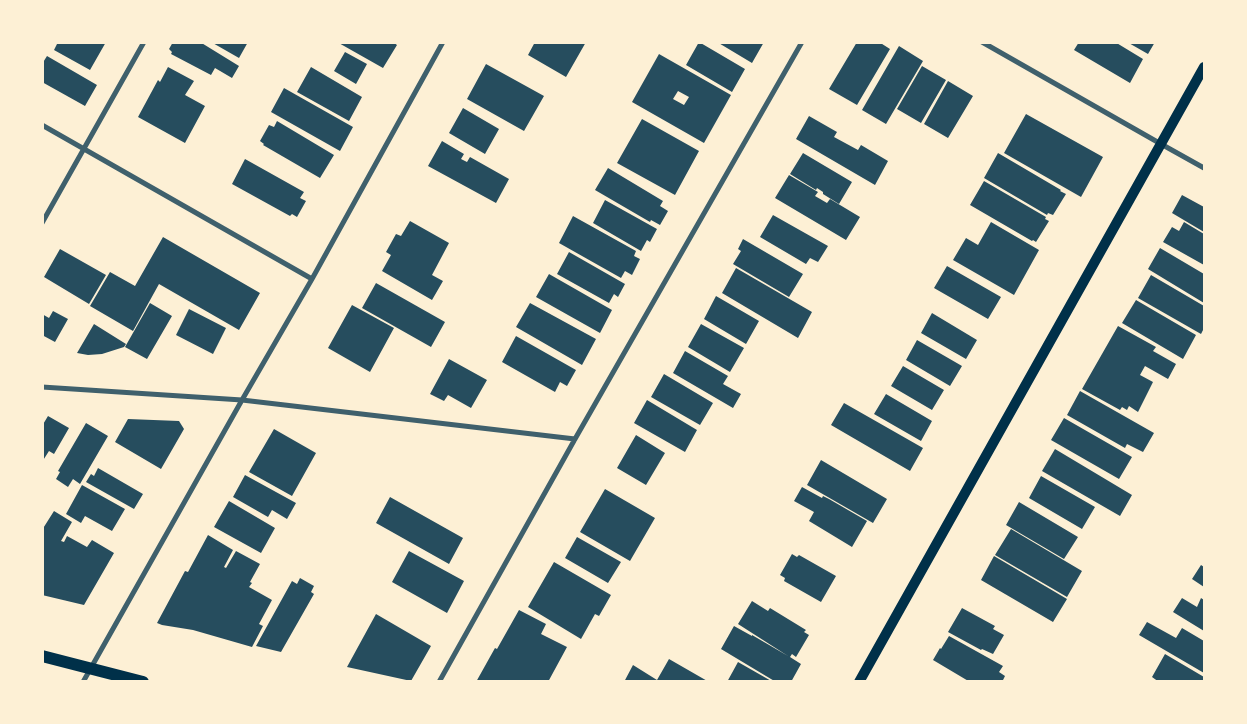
<!DOCTYPE html>
<html>
<head>
<meta charset="utf-8">
<style>
	body { margin:0 }
	#map { position:relative; width:1247px; height:724px; overflow:hidden; background:#fdf0d5; font-family:Lora,serif }
	canvas { display:block }
	.frame { position:absolute; inset:0; border:44px solid #fdf0d5; pointer-events:none }
</style>
</head>
<body>
<div id="map">
<canvas width="1247" height="724"></canvas>
<div class="frame"></div>
</div>
<script>
const g = document.querySelector('canvas').getContext('2d');
g.lineJoin = 'round';
function fill(path, color) { g.fillStyle = color; g.fill(path, 'evenodd'); }
function stroke(path, color, width, dash) { g.strokeStyle = color; g.lineWidth = width; g.lineCap = dash ? 'butt' : 'round'; g.setLineDash(dash || []); g.stroke(path); }
const building = new Path2D(`
	M 58,42 L 106,42 L 90,70 L 54,50 Z
	M 173,42 L 200,42 L 239,66 L 232,78 L 215,68 L 211,75 L 171,54 L 172,52 L 169,49 Z
	M 211,42 L 248,42 L 239,58 Z
	M 337,42 L 393,42 L 397,45 L 383,68 Z
	M 535,42 L 586,42 L 566,77 L 528,55 Z
	M 699,42 L 745,69 L 732,92 L 686,65 Z
	M 717,42 L 764,42 L 752,63 Z
	M 857,42 L 879,42 L 890,49 L 857,105 L 829,89 Z
	M 1079,42 L 1115,42 L 1143,59 L 1130,83 L 1074,50 Z
	M 1127,42 L 1155,42 L 1148,54 Z
	M 899,46 L 923,61 L 886,124 L 862,110 Z
	M 345,52 L 367,64 L 356,84 L 334,71 Z
	M 659,54 L 731,95 L 704,143 L 632,102 ZM 678,91 L 689,97 L 684,105 L 673,99 Z
	M 47,56 L 97,85 L 85,106 L 42,82 L 42,64 Z
	M 486,64 L 544,96 L 524,131 L 467,99 Z
	M 922,66 L 946,80 L 921,123 L 897,109 Z
	M 168,67 L 194,81 L 185,95 L 205,106 L 185,143 L 138,117 L 158,80 L 160,82 Z
	M 311,67 L 362,97 L 349,121 L 297,92 Z
	M 948,81 L 973,96 L 948,138 L 924,124 Z
	M 284,88 L 353,127 L 340,151 L 271,112 Z
	M 463,108 L 499,129 L 485,154 L 449,133 Z
	M 1026,114 L 1103,157 L 1081,197 L 1004,153 Z
	M 809,116 L 837,132 L 834,137 L 858,150 L 861,145 L 888,161 L 875,185 L 796,139 Z
	M 642,119 L 699,151 L 675,195 L 617,163 Z
	M 277,121 L 334,155 L 320,178 L 263,145 L 264,144 L 260,141 L 269,125 L 274,127 Z
	M 442,141 L 464,154 L 461,159 L 467,162 L 470,157 L 509,179 L 496,203 L 428,166 Z
	M 803,153 L 852,182 L 839,204 L 823,194 L 823,192 L 817,188 L 816,190 L 790,174 Z
	M 998,153 L 1061,190 L 1060,191 L 1066,194 L 1053,215 L 1048,213 L 1047,215 L 984,178 Z
	M 245,159 L 304,192 L 300,198 L 306,201 L 297,217 L 292,214 L 290,216 L 232,184 Z
	M 608,168 L 663,201 L 660,206 L 668,211 L 660,225 L 651,220 L 650,222 L 595,190 Z
	M 789,175 L 818,192 L 815,196 L 827,203 L 830,199 L 860,217 L 846,240 L 775,198 Z
	M 984,181 L 1046,217 L 1045,219 L 1049,221 L 1036,242 L 1033,240 L 1032,241 L 970,205 Z
	M 1182,195 L 1204,207 L 1204,232 L 1172,213 Z
	M 605,200 L 657,229 L 650,242 L 647,240 L 641,251 L 593,223 Z
	M 773,215 L 828,246 L 818,262 L 810,258 L 806,264 L 760,237 Z
	M 573,216 L 636,251 L 634,256 L 640,259 L 632,275 L 625,271 L 621,278 L 559,243 Z
	M 410,221 L 449,243 L 432,275 L 443,281 L 432,300 L 382,271 L 391,255 L 386,252 L 396,234 L 401,236 Z
	M 991,222 L 1039,250 L 1014,295 L 953,260 L 966,238 L 978,245 Z
	M 1184,222 L 1204,234 L 1204,265 L 1163,242 L 1172,227 L 1179,231 Z
	M 163,237 L 260,293 L 239,330 L 159,284 L 133,331 L 90,306 L 110,272 L 135,286 Z
	M 743,239 L 803,274 L 789,297 L 733,264 L 741,251 L 738,249 Z
	M 1160,248 L 1204,274 L 1204,303 L 1148,269 Z
	M 60,249 L 106,275 L 89,304 L 44,277 Z
	M 569,252 L 625,284 L 618,297 L 614,294 L 609,303 L 557,274 Z
	M 947,266 L 1001,297 L 988,319 L 934,288 Z
	M 736,268 L 812,312 L 798,338 L 722,293 Z
	M 549,274 L 612,310 L 600,333 L 536,297 Z
	M 1151,275 L 1204,306 L 1204,312 L 1203,314 L 1204,315 L 1204,328 L 1201,334 L 1138,298 Z
	M 376,283 L 445,322 L 431,347 L 362,308 Z
	M 716,296 L 759,321 L 746,344 L 704,319 Z
	M 1136,300 L 1196,335 L 1183,359 L 1122,323 Z
	M 150,303 L 172,316 L 147,359 L 125,347 Z
	M 530,303 L 596,339 L 582,365 L 516,327 Z
	M 352,305 L 394,328 L 370,372 L 328,348 Z
	M 189,309 L 226,328 L 213,354 L 176,335 Z
	M 53,311 L 68,319 L 55,342 L 42,335 L 42,314 L 49,318 Z
	M 932,313 L 977,340 L 966,359 L 921,333 Z
	M 94,324 L 126,344 L 124,347 L 102,354 L 88,355 L 77,353 Z
	M 701,324 L 744,348 L 730,372 L 688,347 Z
	M 1118,326 L 1156,347 L 1153,351 L 1176,364 L 1168,379 L 1145,366 L 1140,375 L 1153,382 L 1138,412 L 1129,406 L 1127,410 L 1122,407 L 1120,410 L 1082,389 Z
	M 516,336 L 576,370 L 567,386 L 560,382 L 555,392 L 502,362 Z
	M 917,340 L 962,366 L 950,386 L 906,360 Z
	M 685,351 L 728,376 L 723,384 L 741,394 L 733,408 L 673,373 Z
	M 449,359 L 487,380 L 471,408 L 448,395 L 444,401 L 430,394 Z
	M 903,366 L 944,390 L 932,410 L 891,386 Z
	M 664,374 L 713,403 L 700,425 L 651,397 Z
	M 1080,391 L 1154,433 L 1143,452 L 1127,444 L 1125,448 L 1067,415 Z
	M 886,394 L 932,421 L 921,441 L 874,414 Z
	M 647,400 L 697,430 L 685,452 L 634,423 Z
	M 844,403 L 923,448 L 910,471 L 831,425 Z
	M 48,416 L 69,428 L 54,454 L 49,451 L 42,462 L 42,426 Z
	M 1064,418 L 1132,457 L 1119,479 L 1051,440 Z
	M 128,419 L 179,421 L 184,429 L 161,469 L 115,442 Z
	M 86,423 L 108,436 L 80,484 L 73,479 L 68,487 L 56,479 L 60,472 L 58,471 Z
	M 274,429 L 316,453 L 292,496 L 249,472 Z
	M 636,435 L 665,453 L 646,485 L 617,468 Z
	M 1055,449 L 1132,495 L 1120,516 L 1042,471 Z
	M 821,460 L 887,499 L 873,523 L 807,485 Z
	M 98,468 L 143,494 L 134,509 L 86,482 L 91,474 L 94,476 Z
	M 245,475 L 296,503 L 287,519 L 272,510 L 268,517 L 233,497 Z
	M 1041,476 L 1095,507 L 1082,529 L 1029,498 Z
	M 82,485 L 125,509 L 112,531 L 85,516 L 81,523 L 66,514 Z
	M 802,487 L 822,498 L 823,496 L 829,499 L 867,521 L 852,547 L 809,521 L 814,512 L 794,501 Z
	M 605,489 L 655,518 L 630,561 L 580,532 Z
	M 390,497 L 463,538 L 449,564 L 376,523 Z
	M 229,501 L 275,528 L 261,553 L 214,527 Z
	M 1019,502 L 1078,537 L 1064,559 L 1006,525 Z
	M 54,511 L 72,522 L 61,541 L 64,542 L 67,536 L 87,547 L 92,540 L 114,553 L 84,605 L 42,595 L 42,530 Z
	M 1011,529 L 1082,571 L 1067,597 L 995,555 Z
	M 208,535 L 233,550 L 224,567 L 226,568 L 236,551 L 260,564 L 250,582 L 252,583 L 249,587 L 272,600 L 259,624 L 263,626 L 252,647 L 193,630 L 162,625 L 157,623 L 185,571 L 188,572 Z
	M 577,537 L 621,562 L 608,583 L 565,558 Z
	M 409,551 L 464,581 L 447,613 L 392,582 Z
	M 792,554 L 797,557 L 799,555 L 836,576 L 821,602 L 784,581 L 785,578 L 780,575 Z
	M 994,556 L 1067,599 L 1053,622 L 981,580 Z
	M 554,562 L 611,595 L 599,616 L 595,614 L 581,639 L 528,607 Z
	M 1201,565 L 1204,567 L 1204,587 L 1192,579 Z
	M 300,578 L 314,586 L 311,592 L 314,594 L 281,652 L 256,646 L 292,581 L 297,584 Z
	M 1182,598 L 1197,607 L 1201,598 L 1204,600 L 1204,631 L 1173,612 Z
	M 752,601 L 768,611 L 770,608 L 806,630 L 804,632 L 809,635 L 796,657 L 792,654 L 790,657 L 801,664 L 791,682 L 776,682 L 721,649 L 734,626 L 752,636 L 752,635 L 788,656 L 738,624 Z
	M 962,608 L 995,626 L 993,629 L 1004,635 L 993,654 L 982,649 L 981,650 L 948,632 Z
	M 519,610 L 546,624 L 541,634 L 567,647 L 548,682 L 476,682 L 495,648 L 497,649 Z
	M 376,614 L 431,646 L 411,681 L 347,667 Z
	M 1147,622 L 1176,638 L 1182,628 L 1204,641 L 1204,673 L 1139,635 Z
	M 949,636 L 1003,666 L 999,672 L 1005,676 L 1002,682 L 970,682 L 933,660 L 940,648 L 941,649 Z
	M 1165,654 L 1204,677 L 1204,682 L 1159,682 L 1152,677 Z
	M 669,659 L 709,682 L 624,682 L 633,665 L 657,680 Z
	M 738,662 L 773,682 L 727,682 Z`);
const minor = new Path2D(`
	M 982,42 L 1161,144 L 1204,168
	M 42,125 L 312,279
	M 42,223 L 144,42
	M 42,387 L 242,400 L 575,439
	M 83,682 L 242,400 L 312,279 L 443,42
	M 439,682 L 575,439 L 802,42`);
const secondary = new Path2D(`
	M 859,682 L 1204,67`);
const primary = new Path2D(`
	M 42,656 L 143,682`);
fill(building, '#264d5e');
stroke(minor, '#3f606c', 5);
stroke(secondary, '#003049', 10);
stroke(primary, '#003049', 12);
</script>
</body>
</html>
